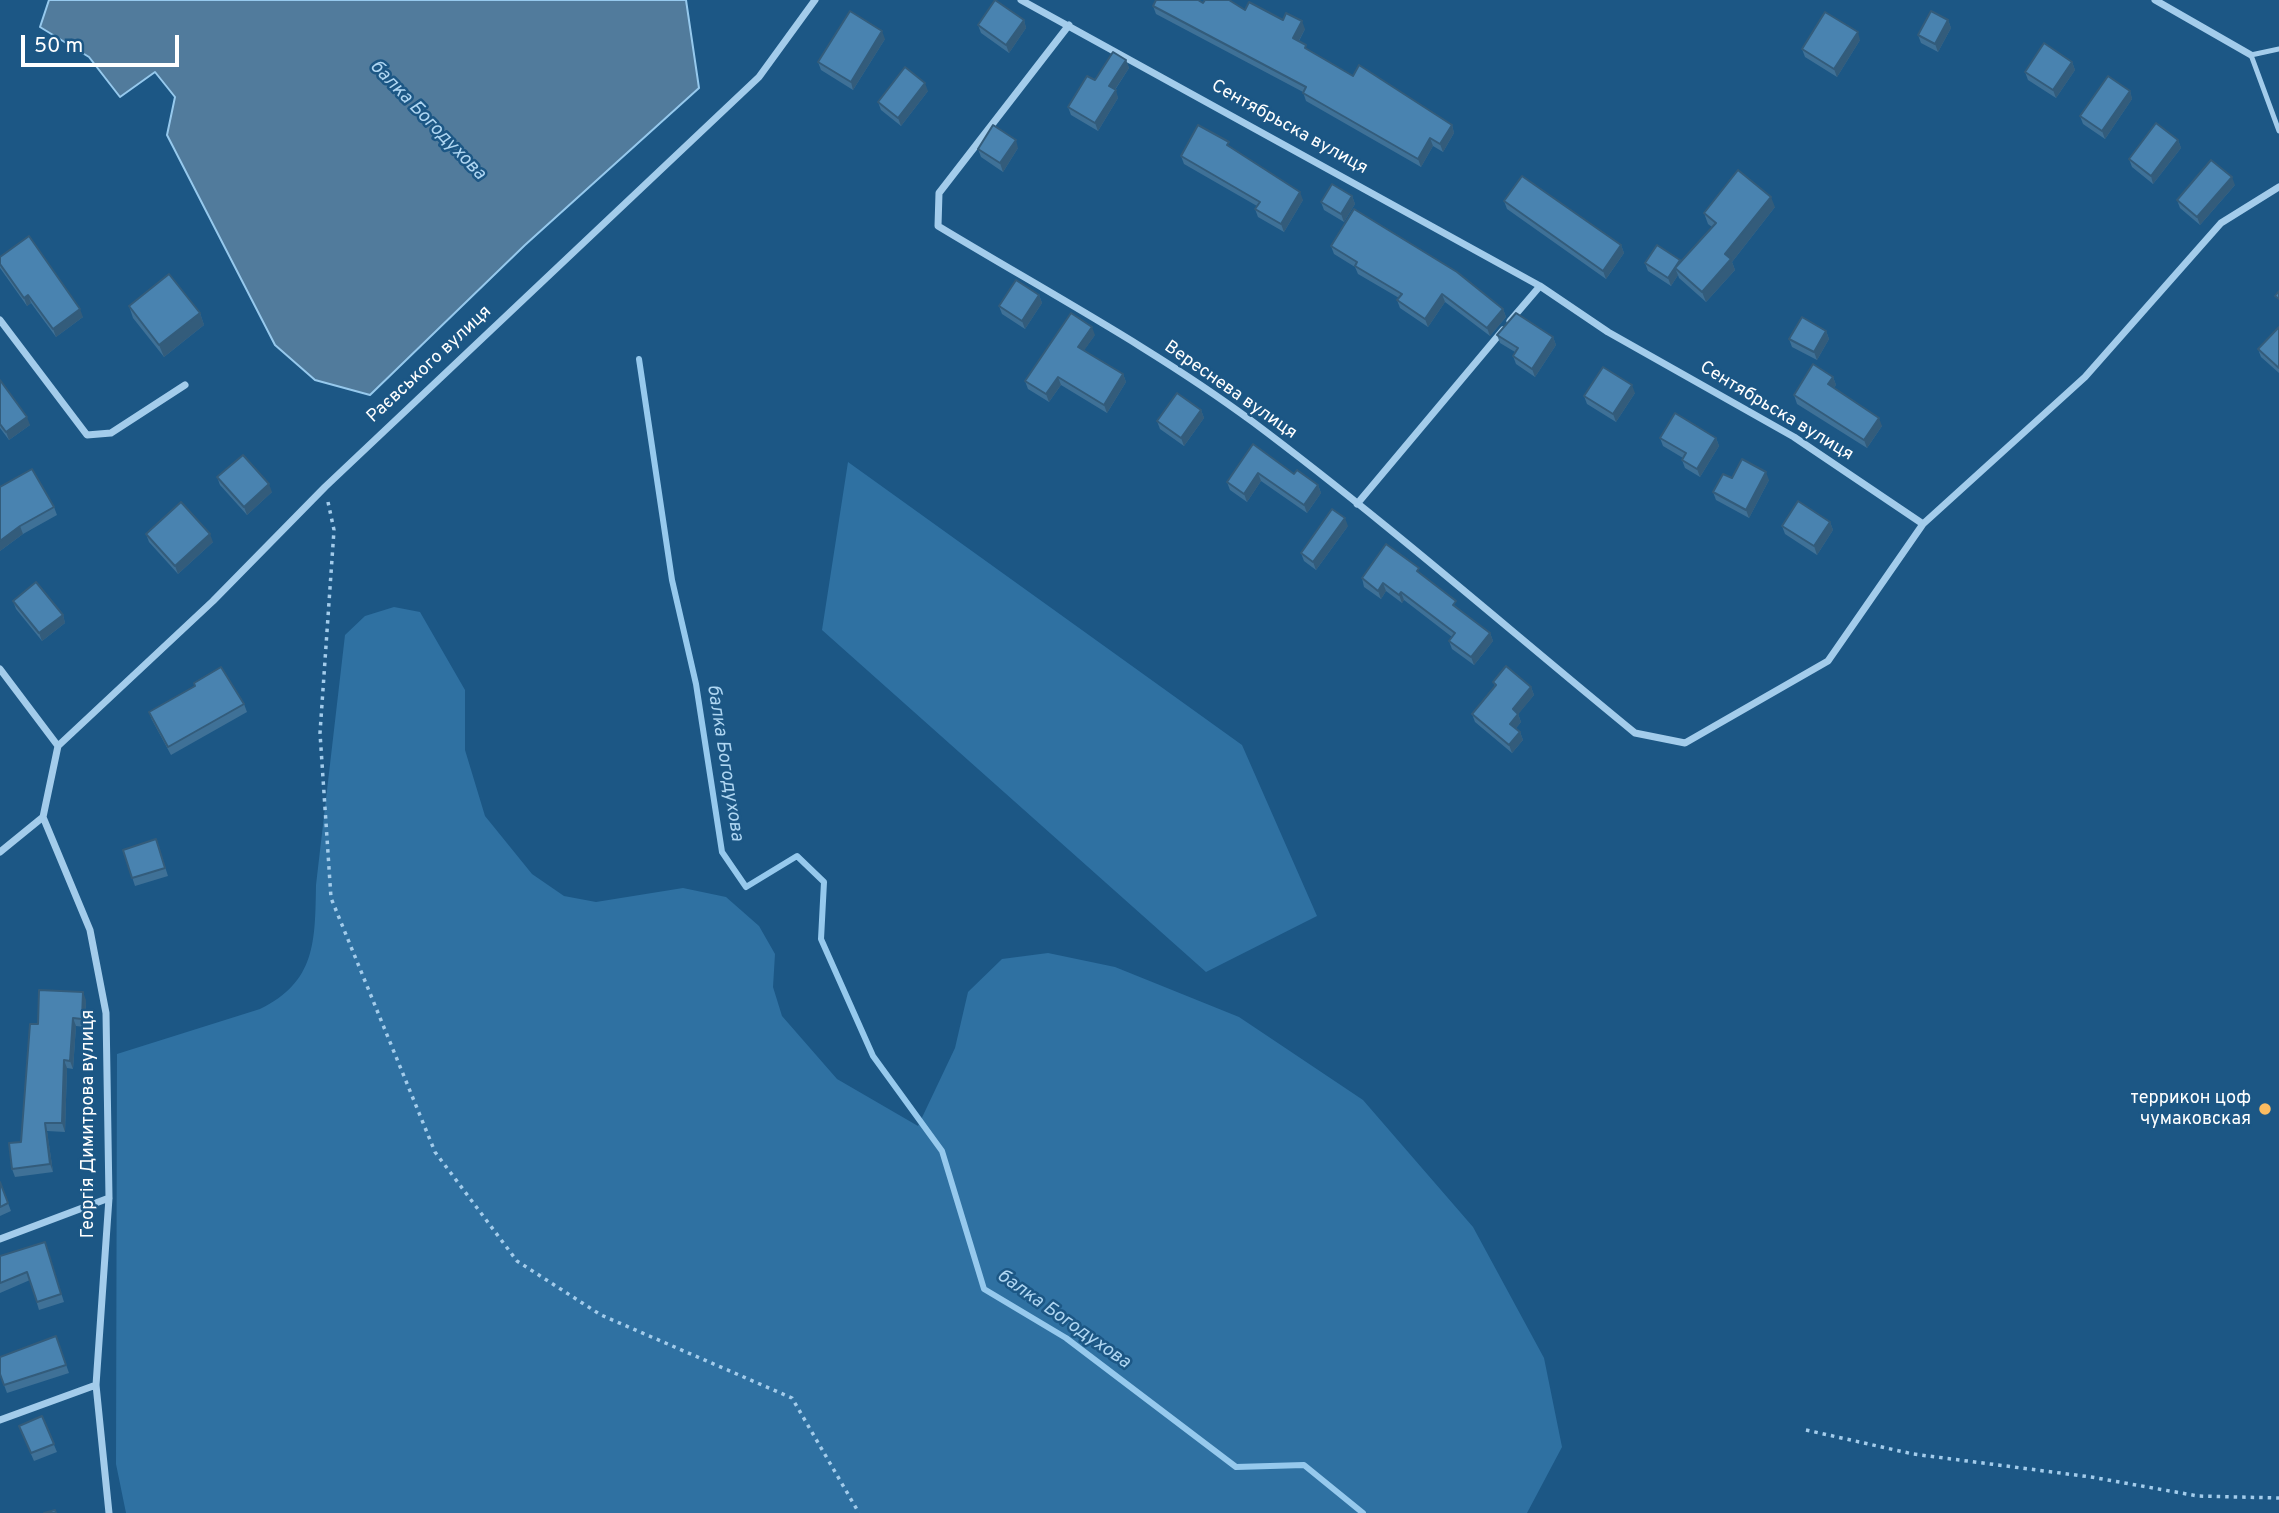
<!DOCTYPE html>
<html>
<head>
<meta charset="utf-8">
<style>
	body { margin:0 }
	#map { position:relative; width:2279px; height:1513px; overflow:hidden; background:#1c5785; font-family:Overpass,sans-serif }
	canvas { display:block }
	.scale { position:absolute; left:21px; top:35px; width:158px; height:32px; box-sizing:border-box; border:4px solid #fff; border-top:0; padding-left:9px; font-size:21px; line-height:24px; white-space:nowrap; color:#fff; -webkit-text-stroke:5px #1c5785; paint-order:stroke }
</style>
</head>
<body>
<div id="map">
<canvas width="2279" height="1513"></canvas>
<div class="scale">50 m</div>
</div>
<script>
const g = document.querySelector('canvas').getContext('2d');
g.lineJoin = 'round';
function fill(path, color) { g.fillStyle = color; g.fill(path, 'evenodd'); }
function stroke(path, color, width, dash) { g.strokeStyle = color; g.lineWidth = width; g.lineCap = dash ? 'butt' : 'round'; g.setLineDash(dash || []); g.stroke(path); }
function drawText(font, color, halo, rows, align = 'center') {
  g.font = font + ' Overpass,sans-serif'; g.lineWidth = 5; g.setLineDash([]); g.textBaseline = 'middle'; g.strokeStyle = halo; g.fillStyle = color; for (const [text, x, y, turn = 0] of rows) {
    g.save(); g.translate(x, y); g.rotate((+turn || 0) * Math.PI / 180); g.textAlign = isNaN(turn) ? turn : align; if (halo) g.strokeText(text, 0, 0); g.fillText(text, 0, 0); g.restore();
  }
}
const green = new Path2D(`
	M 848,462 L 1242,745 L 1317,916 L 1206,972 L 822,630 Z
	M 394,607 L 420,612 L 465,690 L 465,750 L 485,816 L 532,874 L 564,896 L 596,902 L 683,888 L 726,897 L 759,926 L 775,954 L 773,987 L 782,1016 L 837,1079 L 918,1126 L 955,1048 L 968,992 L 1002,959 L 1048,953 L 1115,967 L 1239,1017 L 1363,1100 L 1473,1227 L 1544,1358 L 1562,1447 L 1527,1513 L 126,1513 L 116,1464 L 117,1054 L 260,1009 C 316,982 315,941 316,885 L 345,635 L 365,616 Z`);
const water = new Path2D(`
	M 49,0 L 686,0 L 699,88 L 525,245 L 370,395 L 315,380 L 275,345 L 167,135 L 175,97 L 155,72 L 120,97 L 89,57 L 40,27 Z`);
const stream = new Path2D(`
	M 639,359 L 672,580 L 696,684 L 722,852 L 746,887 L 797,856 L 824,882 L 821,939 L 873,1056 L 942,1151 L 984,1289 L 1066,1338 L 1236,1467 L 1304,1465 L 1363,1513`);
const path = new Path2D(`
	M 328,502 L 334,530 L 320,733 L 331,898 L 435,1152 L 517,1261 L 601,1315 L 792,1398 L 859,1513
	M 1806,1430 L 1913,1454 L 2091,1477 L 2198,1496 L 2279,1498`);
const lane = new Path2D(`
	M 2279,49 L 2251,55 L 2279,131`);
const street = new Path2D(`
	M 1021,0 L 1540,286 L 1608,332 L 1794,437 L 1923,524
	M 2155,0 L 2251,55
	M 1069,25 L 939,193 L 938,226 C 1042,289 1156,350 1253,422 C 1384,520 1508,629 1635,733 L 1685,743 L 1828,661 L 1923,524 L 2085,377 L 2221,223 L 2279,187
	M 0,320 L 87,435 L 111,433 L 185,385
	M 1510,321 L 1540,286
	M 1357,504 L 1503,330
	M 0,669 L 58,746
	M 58,746 L 213,601 L 325,487 L 759,77 L 815,0
	M 58,746 L 43,817 L 90,930 L 106,1013 L 109,1198 L 96,1385 L 109,1513
	M 0,852 L 43,817
	M 0,1239 L 109,1198
	M 0,1420 L 96,1385`);
const wall = new Path2D(`
	M 1203,3 L 1245,10 L 1283,20 L 1305,29 L 1299,41 L 1308,50 L 1353,76 L 1452,125 L 1454,133 L 1443,152 L 1433,146 L 1421,167 L 1306,101 L 1303,92 L 1156,14 L 1153,6 Z
	M 1024,20 L 1026,28 L 1009,53 L 981,33 L 978,25 Z
	M 1948,20 L 1951,28 L 1938,52 L 1921,43 L 1918,35 Z
	M 885,39 L 853,90 L 821,70 L 818,62 Z
	M 1860,40 L 1837,77 L 1805,57 L 1802,49 Z
	M 1126,60 L 1129,68 L 1115,90 L 1118,98 L 1098,131 L 1071,115 L 1068,107 L 1095,80 Z
	M 2072,62 L 2075,70 L 2056,98 L 2028,80 L 2025,72 Z
	M 928,91 L 901,126 L 881,110 L 878,102 Z
	M 2130,91 L 2132,99 L 2105,139 L 2083,124 L 2080,116 Z
	M 2178,140 L 2181,148 L 2153,184 L 2132,167 L 2129,159 Z
	M 1018,148 L 1003,172 L 981,157 L 978,149 Z
	M 1231,148 L 1303,200 L 1284,232 L 1258,217 L 1255,209 L 1257,206 L 1184,164 L 1181,156 Z
	M 2235,185 L 2200,225 L 2180,208 L 2177,200 Z
	M 1352,196 L 1355,204 L 1344,222 L 1324,210 L 1321,202 Z
	M 1504,201 L 1621,245 L 1624,253 L 1606,279 L 1507,209 Z
	M 1775,207 L 1732,262 L 1735,270 L 1706,302 L 1679,278 L 1678,275 L 1671,286 L 1648,271 L 1645,263 L 1680,260 L 1680,262 L 1712,227 L 1708,224 L 1704,213 Z
	M 1331,246 L 1503,309 L 1506,317 L 1490,336 L 1445,302 L 1428,327 L 1400,308 L 1397,300 L 1399,298 L 1358,274 L 1355,267 L 1334,254 Z
	M 0,257 L 83,317 L 56,337 L 31,303 L 27,306 L 0,268 Z
	M 1039,295 L 1042,303 L 1025,329 L 1002,314 L 999,306 Z
	M 129,306 L 200,313 L 204,325 L 164,357 L 133,318 Z
	M 2279,327 L 2279,373 L 2261,357 L 2258,349 Z
	M 1826,331 L 1829,339 L 1817,360 L 1792,347 L 1789,339 Z
	M 1095,335 L 1084,350 L 1123,374 L 1126,382 L 1107,413 L 1061,385 L 1049,402 L 1028,389 L 1025,381 Z
	M 1497,335 L 1553,337 L 1556,345 L 1535,377 L 1516,364 L 1513,356 L 1515,352 L 1500,343 Z
	M 1833,377 L 1836,385 L 1834,388 L 1882,426 L 1867,448 L 1797,404 L 1794,395 Z
	M 0,380 L 30,425 L 9,440 L 0,428 Z
	M 1635,393 L 1616,422 L 1587,404 L 1584,396 Z
	M 1201,410 L 1204,418 L 1184,446 L 1160,429 L 1157,421 Z
	M 1660,438 L 1716,438 L 1719,446 L 1700,477 L 1685,468 L 1682,460 L 1683,458 L 1663,446 Z
	M 1253,444 L 1294,474 L 1318,485 L 1321,493 L 1307,513 L 1261,481 L 1247,502 L 1230,490 L 1227,482 Z
	M 217,477 L 272,492 L 247,515 L 220,485 Z
	M 1732,478 L 1769,480 L 1749,518 L 1716,500 L 1713,492 Z
	M 0,487 L 54,507 L 57,515 L 23,534 L 0,551 Z
	M 1830,522 L 1833,530 L 1817,555 L 1785,534 L 1782,526 Z
	M 1348,526 L 1316,570 L 1304,561 L 1301,553 Z
	M 146,534 L 213,542 L 178,574 L 149,542 Z
	M 1421,575 L 1459,609 L 1490,633 L 1493,641 L 1474,665 L 1452,649 L 1449,641 L 1452,637 L 1404,600 L 1402,603 L 1386,591 L 1381,599 L 1364,587 L 1362,578 Z
	M 13,601 L 63,615 L 65,623 L 42,641 L 16,609 Z
	M 1493,682 L 1531,687 L 1534,695 L 1518,714 L 1521,722 L 1516,728 L 1520,732 L 1523,740 L 1512,753 L 1475,722 L 1472,714 L 1495,687 Z
	M 195,686 L 244,704 L 247,712 L 171,755 L 152,720 L 149,712 Z
	M 156,839 L 168,876 L 135,886 L 123,850 Z
	M 86,1000 L 85,1027 L 76,1026 L 73,1069 L 67,1068 L 65,1132 L 47,1131 L 53,1172 L 15,1177 L 12,1169 L 21,1142 L 38,1024 Z
	M 0,1182 L 11,1211 L 0,1216 Z
	M 45,1242 L 64,1302 L 39,1310 L 30,1280 L 0,1293 L 0,1256 Z
	M 56,1336 L 69,1373 L 7,1393 L 0,1374 Z
	M 42,1416 L 57,1452 L 34,1461 L 19,1426 Z`);
const shadedWall = new Path2D(`
	M 1024,20 L 1026,28 L 1009,53 L 1006,45 Z
	M 1948,20 L 1951,28 L 1938,52 L 1935,44 Z
	M 1302,21 L 1305,29 L 1296,46 L 1293,38 Z
	M 882,31 L 885,39 L 853,90 L 851,82 Z
	M 1858,32 L 1860,40 L 1837,77 L 1834,69 Z
	M 1126,60 L 1129,68 L 1112,94 L 1109,86 Z
	M 2072,62 L 2075,70 L 2056,98 L 2053,90 Z
	M 925,83 L 928,91 L 901,126 L 898,118 Z
	M 1116,90 L 1118,98 L 1098,131 L 1095,123 Z
	M 2130,91 L 2132,99 L 2105,139 L 2102,131 Z
	M 1452,125 L 1454,133 L 1443,152 L 1440,144 Z
	M 1430,138 L 1433,146 L 1421,167 L 1418,159 Z
	M 1016,140 L 1018,148 L 1003,172 L 1000,163 Z
	M 2178,140 L 2181,148 L 2153,184 L 2151,176 Z
	M 2232,177 L 2235,185 L 2200,225 L 2197,217 Z
	M 1300,192 L 1303,200 L 1284,232 L 1281,224 Z
	M 1352,196 L 1355,204 L 1344,222 L 1341,214 Z
	M 1771,197 L 1775,207 L 1732,262 L 1735,270 L 1706,302 L 1702,292 L 1725,254 Z
	M 1621,245 L 1624,253 L 1606,279 L 1603,271 Z
	M 1680,260 L 1683,268 L 1675,268 L 1678,275 L 1671,286 L 1668,278 Z
	M 1442,294 L 1445,302 L 1428,327 L 1425,319 Z
	M 28,295 L 31,303 L 27,306 L 24,298 Z
	M 1039,295 L 1042,303 L 1025,329 L 1022,321 Z
	M 80,309 L 83,317 L 56,337 L 53,329 Z
	M 1503,309 L 1506,317 L 1490,336 L 1487,328 Z
	M 200,313 L 204,325 L 164,357 L 159,345 Z
	M 1092,327 L 1095,335 L 1081,355 L 1078,347 Z
	M 1826,331 L 1829,339 L 1817,360 L 1814,352 Z
	M 1553,337 L 1556,345 L 1535,377 L 1532,369 Z
	M 1123,374 L 1126,382 L 1107,413 L 1104,405 Z
	M 1058,377 L 1061,385 L 1049,402 L 1046,394 Z
	M 1833,377 L 1836,385 L 1831,392 L 1828,384 Z
	M 1632,385 L 1635,393 L 1616,422 L 1613,414 Z
	M 1201,410 L 1204,418 L 1184,446 L 1181,438 Z
	M 27,417 L 30,425 L 9,440 L 6,432 Z
	M 1879,418 L 1882,426 L 1867,448 L 1864,440 Z
	M 1716,438 L 1719,446 L 1700,477 L 1697,469 Z
	M 1766,472 L 1769,480 L 1749,518 L 1746,510 Z
	M 1258,473 L 1261,481 L 1247,502 L 1244,494 Z
	M 269,484 L 272,492 L 247,515 L 244,507 Z
	M 1318,485 L 1321,493 L 1307,513 L 1304,505 Z
	M 1345,518 L 1348,526 L 1316,570 L 1313,562 Z
	M 1830,522 L 1833,530 L 1817,555 L 1814,546 Z
	M 20,526 L 23,534 L 0,551 L 0,541 Z
	M 210,534 L 213,542 L 178,574 L 175,566 Z
	M 1383,583 L 1386,591 L 1381,599 L 1378,591 Z
	M 1401,592 L 1404,600 L 1402,603 L 1399,595 Z
	M 63,615 L 65,623 L 42,641 L 39,633 Z
	M 1490,633 L 1493,641 L 1474,665 L 1471,657 Z
	M 1531,687 L 1534,695 L 1516,717 L 1513,709 Z
	M 1518,714 L 1521,722 L 1513,732 L 1510,724 Z
	M 1520,732 L 1523,740 L 1512,753 L 1509,745 Z
	M 83,992 L 86,1000 L 85,1027 L 82,1019 Z
	M 73,1018 L 76,1026 L 73,1069 L 70,1061 Z
	M 64,1060 L 67,1068 L 65,1132 L 62,1123 Z
	M 45,1123 L 47,1131 L 53,1172 L 50,1164 Z`);
const building = new Path2D(`
	M 995,0 L 1024,20 L 1006,45 L 978,25 Z
	M 1156,0 L 1198,0 L 1203,3 L 1205,0 L 1229,0 L 1245,10 L 1249,2 L 1283,20 L 1286,13 L 1302,21 L 1293,38 L 1306,45 L 1305,48 L 1353,76 L 1359,65 L 1452,125 L 1440,144 L 1430,138 L 1418,159 L 1303,93 L 1306,87 L 1153,6 Z
	M 850,11 L 882,31 L 851,82 L 818,62 Z
	M 1931,11 L 1948,20 L 1935,44 L 1918,35 Z
	M 1825,12 L 1858,32 L 1834,69 L 1802,49 Z
	M 2044,43 L 2072,62 L 2053,90 L 2025,72 Z
	M 1113,52 L 1126,60 L 1109,86 L 1116,90 L 1095,123 L 1068,107 L 1087,76 L 1095,80 Z
	M 905,67 L 925,83 L 898,118 L 878,102 Z
	M 2108,76 L 2130,91 L 2102,131 L 2080,116 Z
	M 2156,123 L 2178,140 L 2151,176 L 2129,159 Z
	M 993,125 L 1016,140 L 1000,163 L 978,149 Z
	M 1198,125 L 1229,142 L 1227,145 L 1300,192 L 1281,224 L 1255,209 L 1260,202 L 1181,156 Z
	M 2211,160 L 2232,177 L 2197,217 L 2177,200 Z
	M 1738,170 L 1771,197 L 1725,254 L 1731,259 L 1702,292 L 1675,268 L 1716,223 L 1704,213 Z
	M 1522,176 L 1621,245 L 1603,271 L 1504,201 Z
	M 1332,184 L 1352,196 L 1341,214 L 1321,202 Z
	M 1354,209 L 1457,272 L 1503,309 L 1487,328 L 1442,294 L 1425,319 L 1397,300 L 1402,294 L 1355,266 L 1357,262 L 1331,246 Z
	M 29,236 L 80,309 L 53,329 L 28,295 L 24,298 L 0,264 L 0,257 Z
	M 1657,245 L 1680,260 L 1668,278 L 1645,263 Z
	M 169,274 L 200,313 L 159,345 L 129,306 Z
	M 1016,280 L 1039,295 L 1022,321 L 999,306 Z
	M 2279,291 L 2279,299 L 2275,296 Z
	M 1071,313 L 1092,327 L 1078,347 L 1123,374 L 1104,405 L 1058,377 L 1046,394 L 1025,381 Z
	M 1516,313 L 1553,337 L 1532,369 L 1513,356 L 1518,348 L 1497,335 Z
	M 1802,317 L 1826,331 L 1814,352 L 1789,339 Z
	M 2279,327 L 2279,368 L 2258,349 Z
	M 1813,364 L 1833,377 L 1828,384 L 1879,418 L 1864,440 L 1794,395 Z
	M 1603,367 L 1632,385 L 1613,414 L 1584,396 Z
	M 0,380 L 27,417 L 6,432 L 0,424 Z
	M 1177,393 L 1201,410 L 1181,438 L 1157,421 Z
	M 1675,413 L 1716,438 L 1697,469 L 1682,460 L 1686,453 L 1660,438 Z
	M 1253,444 L 1294,474 L 1297,470 L 1318,485 L 1304,505 L 1258,473 L 1244,494 L 1227,482 Z
	M 243,455 L 269,484 L 244,507 L 217,477 Z
	M 1742,459 L 1766,472 L 1746,510 L 1713,492 L 1723,474 L 1732,478 Z
	M 32,469 L 54,507 L 20,526 L 0,541 L 0,487 Z
	M 1798,501 L 1830,522 L 1814,546 L 1782,526 Z
	M 181,502 L 210,534 L 175,566 L 146,534 Z
	M 1332,509 L 1345,518 L 1313,562 L 1301,553 Z
	M 1386,544 L 1419,568 L 1417,571 L 1456,601 L 1453,605 L 1490,633 L 1471,657 L 1449,641 L 1455,633 L 1401,592 L 1399,595 L 1383,583 L 1378,591 L 1362,578 Z
	M 36,582 L 63,615 L 39,633 L 13,601 Z
	M 1506,666 L 1531,687 L 1513,709 L 1518,714 L 1510,724 L 1520,732 L 1509,745 L 1472,714 L 1496,685 L 1493,682 Z
	M 221,667 L 244,704 L 168,747 L 149,712 L 195,686 L 194,683 Z
	M 156,839 L 165,868 L 132,878 L 123,850 Z
	M 39,990 L 83,992 L 82,1019 L 73,1018 L 70,1061 L 64,1060 L 62,1123 L 45,1123 L 50,1164 L 12,1169 L 9,1143 L 21,1142 L 30,1024 L 38,1024 Z
	M 0,1182 L 8,1203 L 0,1207 Z
	M 45,1242 L 61,1294 L 37,1302 L 27,1272 L 0,1283 L 0,1256 Z
	M 56,1336 L 66,1365 L 4,1385 L 0,1374 L 0,1357 Z
	M 42,1416 L 54,1444 L 31,1453 L 19,1426 Z
	M 55,1510 L 56,1513 L 44,1513 Z`);
const markers = [
	[2265,1109,7,"#fbbc61"]
];
const streetNames = [
	["Сентябрьска вулиця",1289,128,29],
	["Раєвського вулиця",430,365,-43],
	["Вереснева вулиця",1230,391,35],
	["Сентябрьска вулиця",1776,412,31],
	["Георгія Димитрова вулиця",89,1124,-90]
];
const poiNames = [
	["террикон цоф",2251,1099],
	["чумаковская",2251,1120]
];
const waterNames = [
	["балка Богодухова",427,121,46],
	["балка Богодухова",724,763,81],
	["балка Богодухова",1063,1320,35]
];
fill(green, '#2f71a2');
fill(water, '#517b9c');
stroke(water, '#96c9ed', 2);
stroke(stream, '#96c9ed', 6);
stroke(path, '#a3cceb', 3.5, [3.5, 5]);
stroke(lane, '#a3cceb', 5);
stroke(street, '#a3cceb', 7);
fill(wall, '#3f7197');
fill(shadedWall, '#335c7b');
fill(building, '#4983b0');
stroke(building, '#335c7b', 2);
for (const [x, y, r, color] of markers) { const dot = new Path2D(); dot.arc(x, y, r, 0, 2 * Math.PI); g.fillStyle = color; g.fill(dot); stroke(dot, '#1c5785', 2.5); }
drawText('18px', '#fff', '#1c5785', streetNames);
drawText('18px', '#fff', '#1c5785', poiNames, 'right');
drawText('italic 19px', '#afd6f2', '#1c5785', waterNames);
</script>
</body>
</html>
